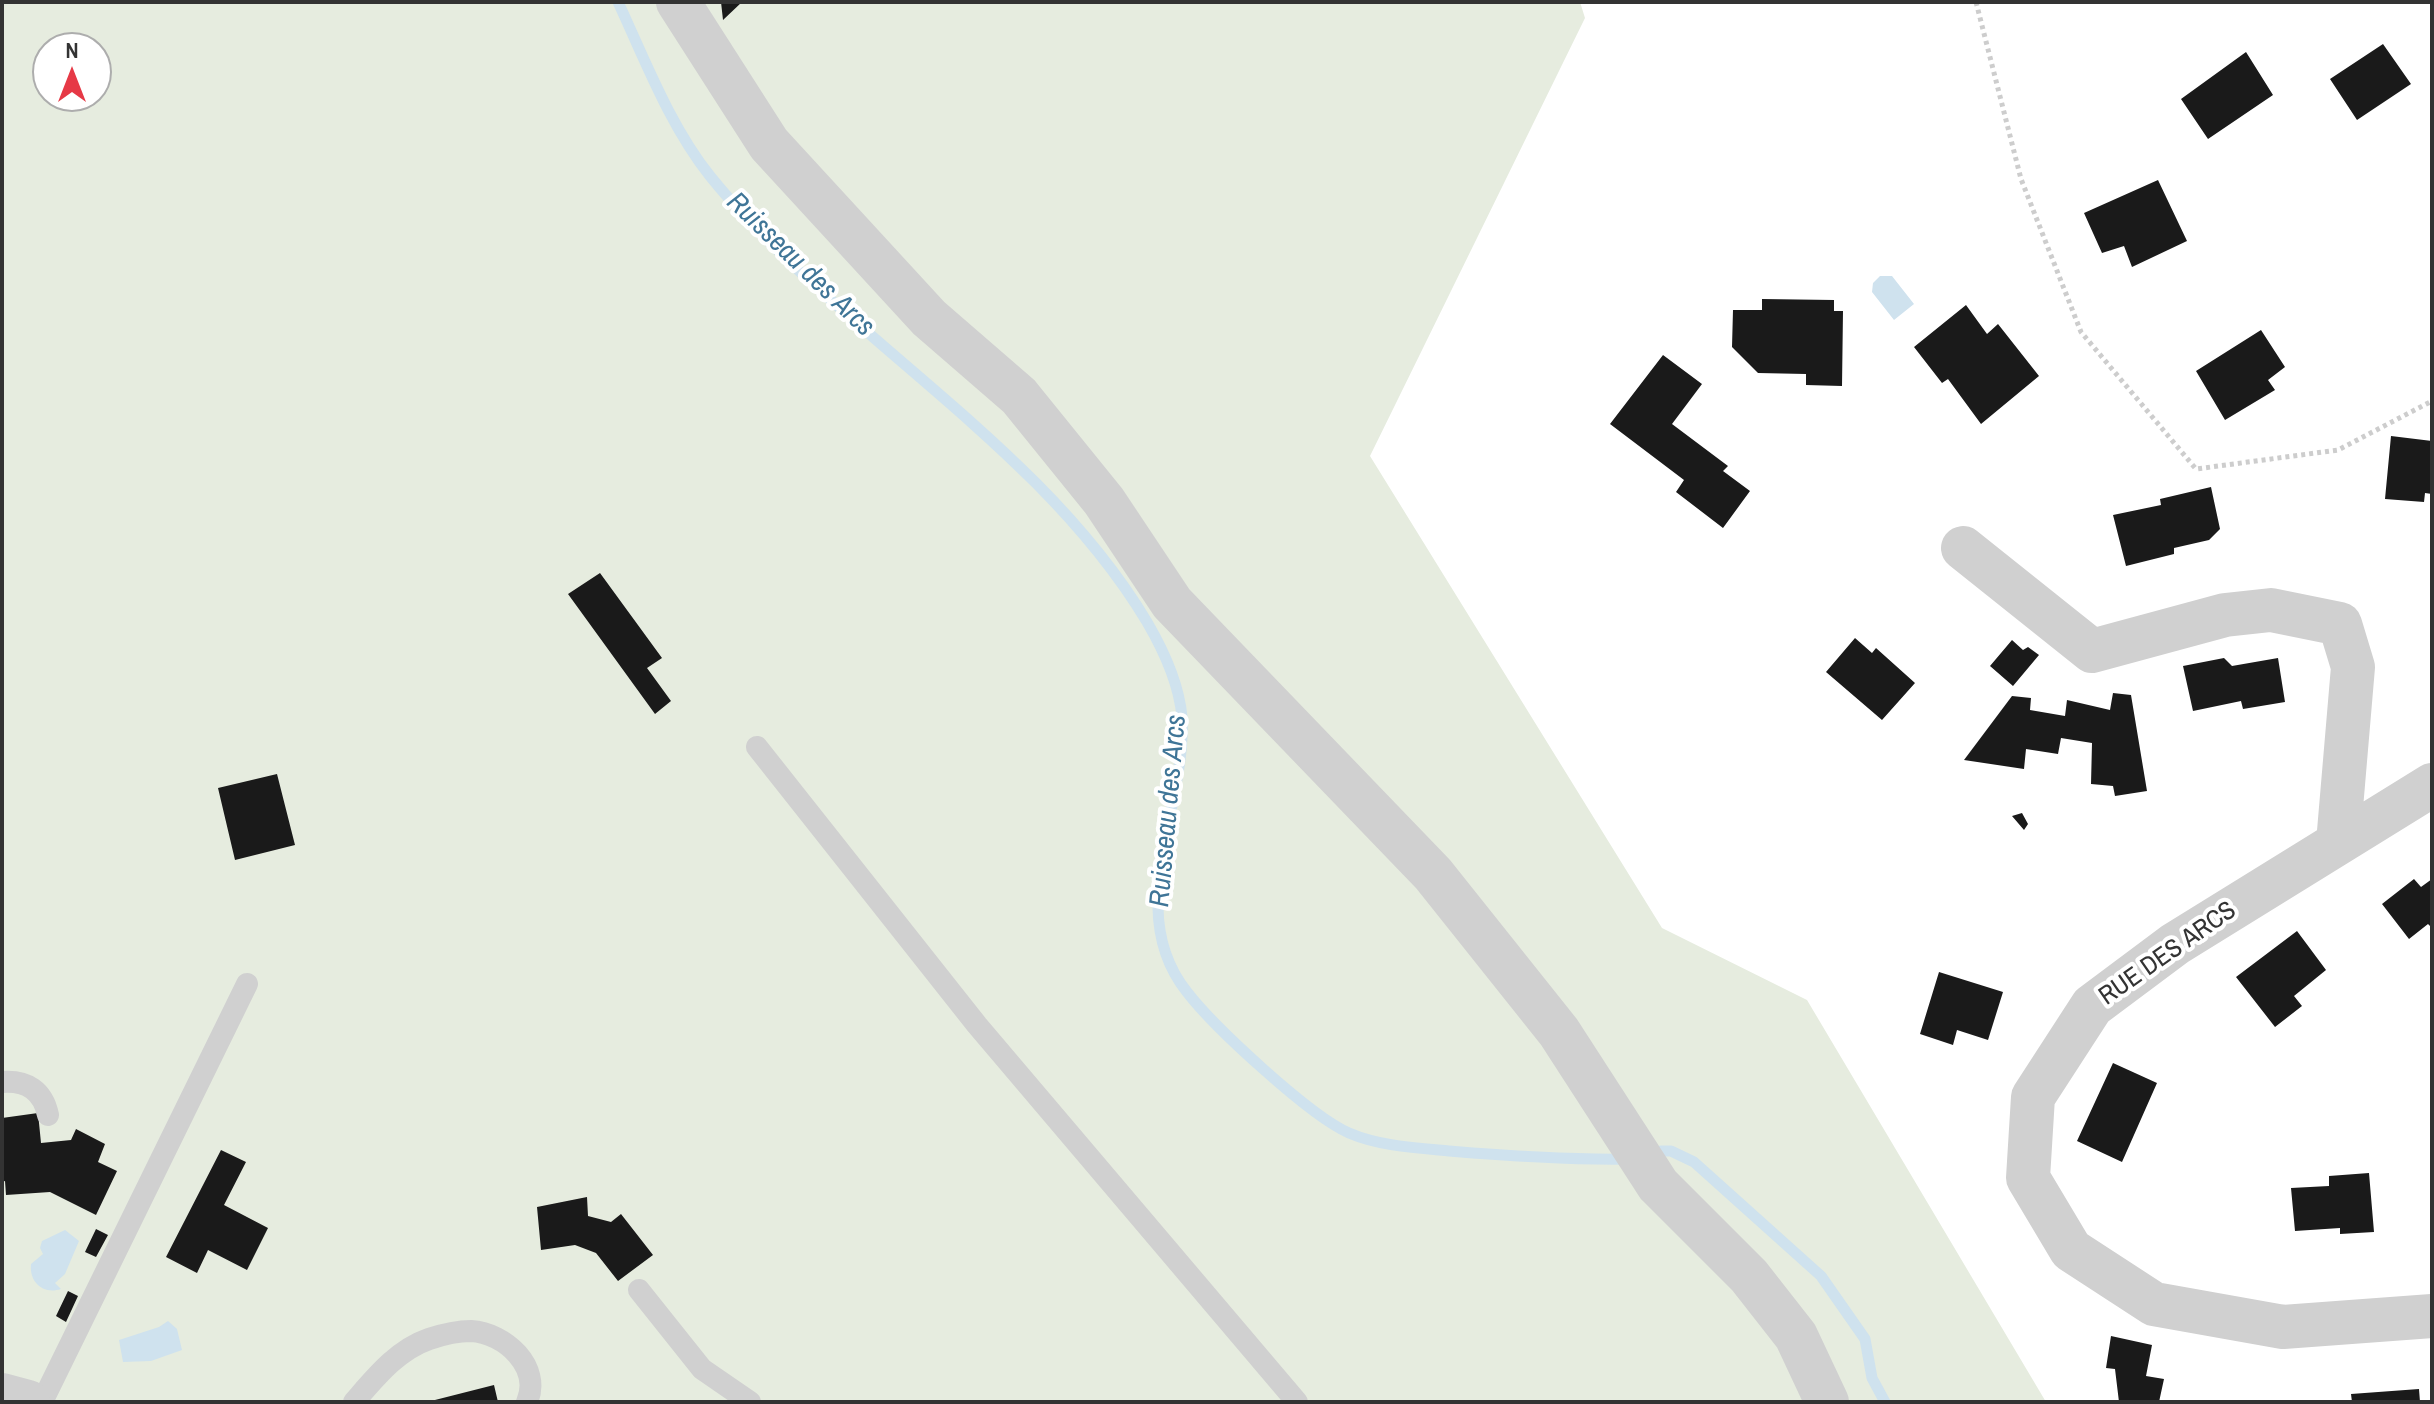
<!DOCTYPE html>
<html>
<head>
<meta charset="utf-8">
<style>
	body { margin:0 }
	#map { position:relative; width:2434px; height:1404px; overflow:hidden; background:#fff; font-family:"Archivo Narrow",sans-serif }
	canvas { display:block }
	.frame { position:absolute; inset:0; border:4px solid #333; pointer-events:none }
	.north { position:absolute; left:32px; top:32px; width:80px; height:80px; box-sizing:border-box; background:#fff; border:2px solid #adadad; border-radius:50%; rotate:0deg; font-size:22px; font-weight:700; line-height:32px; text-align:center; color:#333 }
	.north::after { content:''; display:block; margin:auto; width:28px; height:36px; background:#e63946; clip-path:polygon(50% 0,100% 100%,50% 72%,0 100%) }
</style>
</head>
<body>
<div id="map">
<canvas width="2434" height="1404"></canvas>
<div class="frame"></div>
<div class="north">N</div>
</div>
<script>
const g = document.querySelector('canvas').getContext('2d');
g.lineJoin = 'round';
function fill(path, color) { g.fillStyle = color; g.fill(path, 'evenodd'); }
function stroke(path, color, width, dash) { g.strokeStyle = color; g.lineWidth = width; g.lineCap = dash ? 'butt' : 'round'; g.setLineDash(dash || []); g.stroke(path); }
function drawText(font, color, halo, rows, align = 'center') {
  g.font = font + ' "Archivo Narrow",sans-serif'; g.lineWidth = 8; g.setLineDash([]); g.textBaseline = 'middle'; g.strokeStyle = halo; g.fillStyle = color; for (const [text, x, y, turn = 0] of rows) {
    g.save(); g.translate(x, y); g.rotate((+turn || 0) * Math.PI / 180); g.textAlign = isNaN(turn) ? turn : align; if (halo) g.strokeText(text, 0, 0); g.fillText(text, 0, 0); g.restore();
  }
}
const green = new Path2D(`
	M 2,2 L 1580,2 L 1585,18 L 1370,456 L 1662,928 L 1807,1000 L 2046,1402 L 2,1402 ZM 48,48 L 96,48 L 96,96 L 48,96 Z`);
const water = new Path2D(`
	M 1880,276 L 1892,276 L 1914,304 L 1894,320 L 1872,292 L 1873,283 Z
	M 65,1230 L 79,1241 L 65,1274 L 55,1283 L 61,1289 C 43,1295 29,1282 31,1264 L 43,1254 L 40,1248 L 42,1241 Z
	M 168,1321 L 177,1329 L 182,1350 L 151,1361 L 123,1362 L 119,1340 L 159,1327 Z`);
const stream = new Path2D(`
	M 618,2 C 645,60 670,126 710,176 C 841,338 1039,442 1147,622 C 1164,651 1179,683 1182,717 C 1187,807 1122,911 1187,992 C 1214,1027 1310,1116 1349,1133 C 1379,1146 1416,1148 1449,1151 C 1509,1156 1569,1160 1629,1159
	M 1650,1157 L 1661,1151 L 1671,1151 L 1694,1162 L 1821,1276 L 1865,1339 L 1872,1378 L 1885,1402`);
const building = new Path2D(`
	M 721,2 L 742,2 L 723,20 Z
	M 2383,44 L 2411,84 L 2357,120 L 2330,79 Z
	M 2246,52 L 2273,95 L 2208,139 L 2181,99 Z
	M 2158,180 L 2187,241 L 2132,267 L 2124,246 L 2102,253 L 2084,213 Z
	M 1762,299 L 1834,300 L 1834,311 L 1843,311 L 1842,386 L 1806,385 L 1806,374 L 1758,373 L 1732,347 L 1733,310 L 1762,310 Z
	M 1966,305 L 1987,334 L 1998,324 L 2039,376 L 1981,424 L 1948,379 L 1942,383 L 1914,347 Z
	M 2261,330 L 2285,367 L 2268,380 L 2275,390 L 2225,420 L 2196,371 Z
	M 1663,355 L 1702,384 L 1672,424 L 1728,466 L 1723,471 L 1750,491 L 1723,528 L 1676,492 L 1684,480 L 1610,424 Z
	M 2391,436 L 2432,441 L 2432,494 L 2425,493 L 2424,502 L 2385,499 Z
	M 2211,487 L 2220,529 L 2209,540 L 2174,548 L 2174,554 L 2126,566 L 2113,515 L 2161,505 L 2160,499 Z
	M 600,573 L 662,658 L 647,668 L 671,701 L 655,714 L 568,594 Z
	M 1855,638 L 1872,653 L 1876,648 L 1915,683 L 1882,720 L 1826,672 Z
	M 2012,640 L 2023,650 L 2028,647 L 2039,655 L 2013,686 L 1990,666 Z
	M 2224,658 L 2232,666 L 2278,658 L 2285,702 L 2243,709 L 2241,701 L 2193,711 L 2183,666 Z
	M 2113,693 L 2131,695 L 2147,791 L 2115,796 L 2113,786 L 2091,784 L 2092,743 L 2061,738 L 2058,754 L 2026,749 L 2024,769 L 1964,760 L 2012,696 L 2031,698 L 2030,710 L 2065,716 L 2067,700 L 2110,710 Z
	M 277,774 L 295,845 L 235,860 L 218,788 Z
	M 2022,813 L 2028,824 L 2024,830 L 2012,816 Z
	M 2414,879 L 2421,887 L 2432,879 L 2432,928 L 2428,924 L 2409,939 L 2382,904 Z
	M 2297,931 L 2326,970 L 2294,996 L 2302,1006 L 2275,1027 L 2236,977 Z
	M 1939,972 L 2003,992 L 1988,1040 L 1957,1030 L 1953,1045 L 1920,1034 Z
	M 2113,1063 L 2157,1083 L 2122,1162 L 2077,1141 Z
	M 38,1113 L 41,1143 L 71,1140 L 76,1129 L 105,1144 L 98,1162 L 117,1171 L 96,1215 L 50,1192 L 6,1195 L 5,1181 L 2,1182 L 2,1118 Z
	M 221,1150 L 246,1162 L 224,1205 L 268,1228 L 247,1270 L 208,1250 L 197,1273 L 166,1257 Z
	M 2369,1173 L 2374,1232 L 2340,1234 L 2340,1228 L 2295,1231 L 2291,1188 L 2329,1186 L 2329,1176 Z
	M 587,1197 L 588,1216 L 611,1222 L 621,1214 L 653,1255 L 618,1281 L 596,1253 L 575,1245 L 541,1250 L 537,1207 Z
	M 96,1229 L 108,1235 L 96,1257 L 85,1252 Z
	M 68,1291 L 78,1296 L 66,1322 L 56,1316 Z
	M 2111,1336 L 2152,1345 L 2146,1376 L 2164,1379 L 2159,1402 L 2119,1402 L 2115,1369 L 2106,1368 Z
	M 494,1385 L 498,1402 L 431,1402 L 431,1401 Z
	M 2419,1389 L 2420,1402 L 2352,1402 L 2351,1394 Z`);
const path = new Path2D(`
	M 1976,2 L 2021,179 L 2081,332 L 2196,469 L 2338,450 L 2432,401`);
const lane = new Path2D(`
	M 757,747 L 977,1025 L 1297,1402
	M 2,1082 C 27,1080 43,1091 48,1115
	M 639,1290 L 702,1369 L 750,1402
	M 42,1402 L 247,984
	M 354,1402 C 375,1378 397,1350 429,1339 C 441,1335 458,1331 471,1331 C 505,1333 542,1367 527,1402`);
const street = new Path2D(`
	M 678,2 L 769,144 L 929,318 L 1019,396 L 1104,501 L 1172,603 L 1433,874 L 1559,1032 L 1658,1185 L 1749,1276 L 1796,1336 L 1827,1402
	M 1963,548 L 2092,651 L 2225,615 L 2271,610 L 2340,624 L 2353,667 L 2338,843
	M 2432,785 L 2175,944 L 2092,1006 L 2033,1097 L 2028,1178 L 2071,1250 L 2154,1304 L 2283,1327 L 2432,1316
	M 2,1395 L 28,1402`);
const streetNames = [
	["RUE DES ARCS",2168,954,-35]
];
const waterNames = [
	["Ruisseau des Arcs",800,265,44],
	["Ruisseau des Arcs",1169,811,-85]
];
fill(green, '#e6ecdf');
fill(water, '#cfe2ee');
stroke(stream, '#cfe2ee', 11);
fill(building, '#1a1a1a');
stroke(path, '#cdcdcd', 5, [4, 4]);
stroke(lane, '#d0d0d0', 22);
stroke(street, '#d0d0d0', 44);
drawText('26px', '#333', '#fff', streetNames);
drawText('italic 28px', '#3f7597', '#fff', waterNames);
</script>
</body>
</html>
